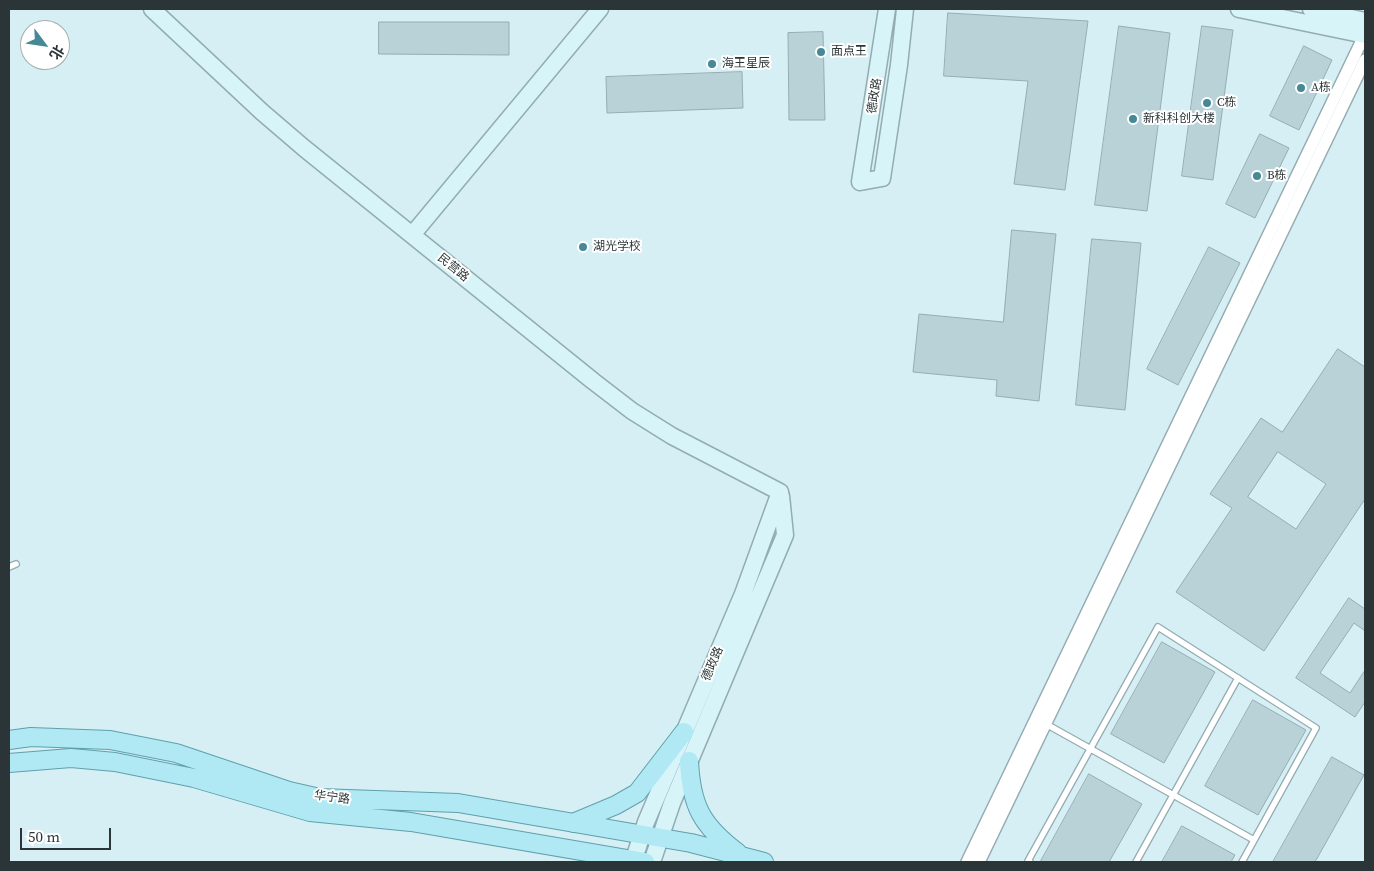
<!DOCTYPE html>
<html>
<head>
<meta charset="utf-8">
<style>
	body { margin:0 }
	#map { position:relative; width:1374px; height:871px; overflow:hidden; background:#d6eff4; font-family:"Source Serif 4","Noto Sans SC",serif }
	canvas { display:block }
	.frame { position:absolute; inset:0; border:10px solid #2b3537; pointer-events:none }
	.north { position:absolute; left:20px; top:20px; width:50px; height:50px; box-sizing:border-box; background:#fff; border:1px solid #aaaeaf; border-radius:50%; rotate:121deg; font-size:14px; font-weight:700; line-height:20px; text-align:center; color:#2b3537 }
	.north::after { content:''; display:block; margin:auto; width:18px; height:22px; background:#448995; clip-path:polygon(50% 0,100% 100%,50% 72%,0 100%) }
	.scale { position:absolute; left:20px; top:828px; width:91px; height:22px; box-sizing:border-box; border:2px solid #2b3537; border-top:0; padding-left:6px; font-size:15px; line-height:18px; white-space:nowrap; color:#2b3537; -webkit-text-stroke:4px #fff; paint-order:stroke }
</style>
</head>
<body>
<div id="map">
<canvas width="1374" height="871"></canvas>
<div class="frame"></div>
<div class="north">北</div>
<div class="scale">50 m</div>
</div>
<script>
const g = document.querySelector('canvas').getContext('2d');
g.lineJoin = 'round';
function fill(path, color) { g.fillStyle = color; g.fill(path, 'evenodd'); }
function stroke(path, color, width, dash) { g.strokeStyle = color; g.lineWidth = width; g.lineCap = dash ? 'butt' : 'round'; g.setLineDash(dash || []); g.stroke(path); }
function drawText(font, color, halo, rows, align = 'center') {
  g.font = font + ' "Source Serif 4","Noto Sans SC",serif'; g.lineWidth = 4; g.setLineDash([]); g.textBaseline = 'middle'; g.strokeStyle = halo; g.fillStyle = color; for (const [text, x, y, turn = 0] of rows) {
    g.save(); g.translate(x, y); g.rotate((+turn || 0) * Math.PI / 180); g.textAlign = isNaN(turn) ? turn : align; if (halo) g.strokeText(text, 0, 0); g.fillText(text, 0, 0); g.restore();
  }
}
const building = new Path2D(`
	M 948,13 L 1088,21 L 1065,190 L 1014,184 L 1028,81 L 944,76 Z
	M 379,22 L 509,22 L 509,55 L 379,54 Z
	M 1119,26 L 1170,33 L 1147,211 L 1095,205 Z
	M 1202,26 L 1233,30 L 1213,180 L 1182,176 Z
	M 823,32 L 825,120 L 789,120 L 788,33 Z
	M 1304,46 L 1332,60 L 1299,130 L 1270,116 Z
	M 742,72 L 743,108 L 607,113 L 606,77 Z
	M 1260,134 L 1289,148 L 1255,218 L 1226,204 Z
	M 1012,230 L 1056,234 L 1039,401 L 996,396 L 997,380 L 913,372 L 919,314 L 1003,322 Z
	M 1092,239 L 1141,243 L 1125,410 L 1076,405 Z
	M 1209,247 L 1240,263 L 1178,385 L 1147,369 Z
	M 1338,349 L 1365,367 L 1365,499 L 1264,651 L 1176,592 L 1232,508 L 1210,494 L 1261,418 L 1282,432 ZM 1278,452 L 1326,484 L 1296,529 L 1248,497 Z
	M 1349,598 L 1365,609 L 1365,631 L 1354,623 L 1320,673 L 1350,693 L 1365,670 L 1365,702 L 1355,717 L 1296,678 Z
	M 1162,642 L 1215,672 L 1164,763 L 1111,734 Z
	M 1253,700 L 1306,730 L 1258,815 L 1205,786 Z
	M 1332,757 L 1364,775 L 1315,862 L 1273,862 Z
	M 1089,774 L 1142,804 L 1109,862 L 1043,862 L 1041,861 Z
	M 1182,826 L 1235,855 L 1231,862 L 1162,862 Z`);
const lane = new Path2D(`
	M 9,567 L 16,564
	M 1046,724 L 1254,840
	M 1030,862 L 1028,861 L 1158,627 L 1316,728 L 1242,862
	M 1136,862 L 1238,678`);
const street = new Path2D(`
	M 967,862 L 1365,34
	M 979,862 L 1365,60`);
const secondary = new Path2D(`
	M 152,9 L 262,112 L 304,148 L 593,381 L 632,411 L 672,436 L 780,492
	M 887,9 L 860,182 L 882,178 L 899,65 L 905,9
	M 1239,9 L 1365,35
	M 1311,9 L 1365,21
	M 412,235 L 600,9
	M 633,862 L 646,822 L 743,594 L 780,492
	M 652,862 L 672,803 L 785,535 L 781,496`);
const primary = new Path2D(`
	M 9,740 L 31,737 L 110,740 L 176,753 L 289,791 L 320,798 L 458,803 L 691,843 L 764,862
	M 689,761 C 691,806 702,826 738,853
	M 9,763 L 71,758 L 115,762 L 194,778 L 310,812 L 411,822 L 645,862
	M 573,823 L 616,805 L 637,793 L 684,732`);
const markers = [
	[821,52,5,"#448995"],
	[712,64,5,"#448995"],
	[1301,88,5,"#448995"],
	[1207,103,5,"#448995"],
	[1133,119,5,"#448995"],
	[1257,176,5,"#448995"],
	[583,247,5,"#448995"]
];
const poiNames = [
	["面点王",831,52],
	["海王星辰",722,64],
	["A栋",1311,88],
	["C栋",1217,103],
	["新科科创大楼",1143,119],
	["B栋",1267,176],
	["湖光学校",593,247]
];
const streetNames = [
	["德政路",875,96,-81],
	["民营路",453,268,39],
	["德政路",713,664,-67],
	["华宁路",332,798,7]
];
fill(building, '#b9d2d7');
stroke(building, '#95adb2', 1);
stroke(lane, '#94acb1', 8);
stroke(street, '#94acb1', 14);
stroke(secondary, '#94acb1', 19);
stroke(primary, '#5fa0ac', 20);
stroke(lane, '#fff', 5.5);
stroke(street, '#fff', 11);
stroke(secondary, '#d7f4f9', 16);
stroke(primary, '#b0e9f3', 18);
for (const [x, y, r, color] of markers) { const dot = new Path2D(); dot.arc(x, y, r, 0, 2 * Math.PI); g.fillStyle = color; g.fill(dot); stroke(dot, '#fff', 2); }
drawText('12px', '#2b3537', '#fff', poiNames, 'left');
drawText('12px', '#2b3537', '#fff', streetNames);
</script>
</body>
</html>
